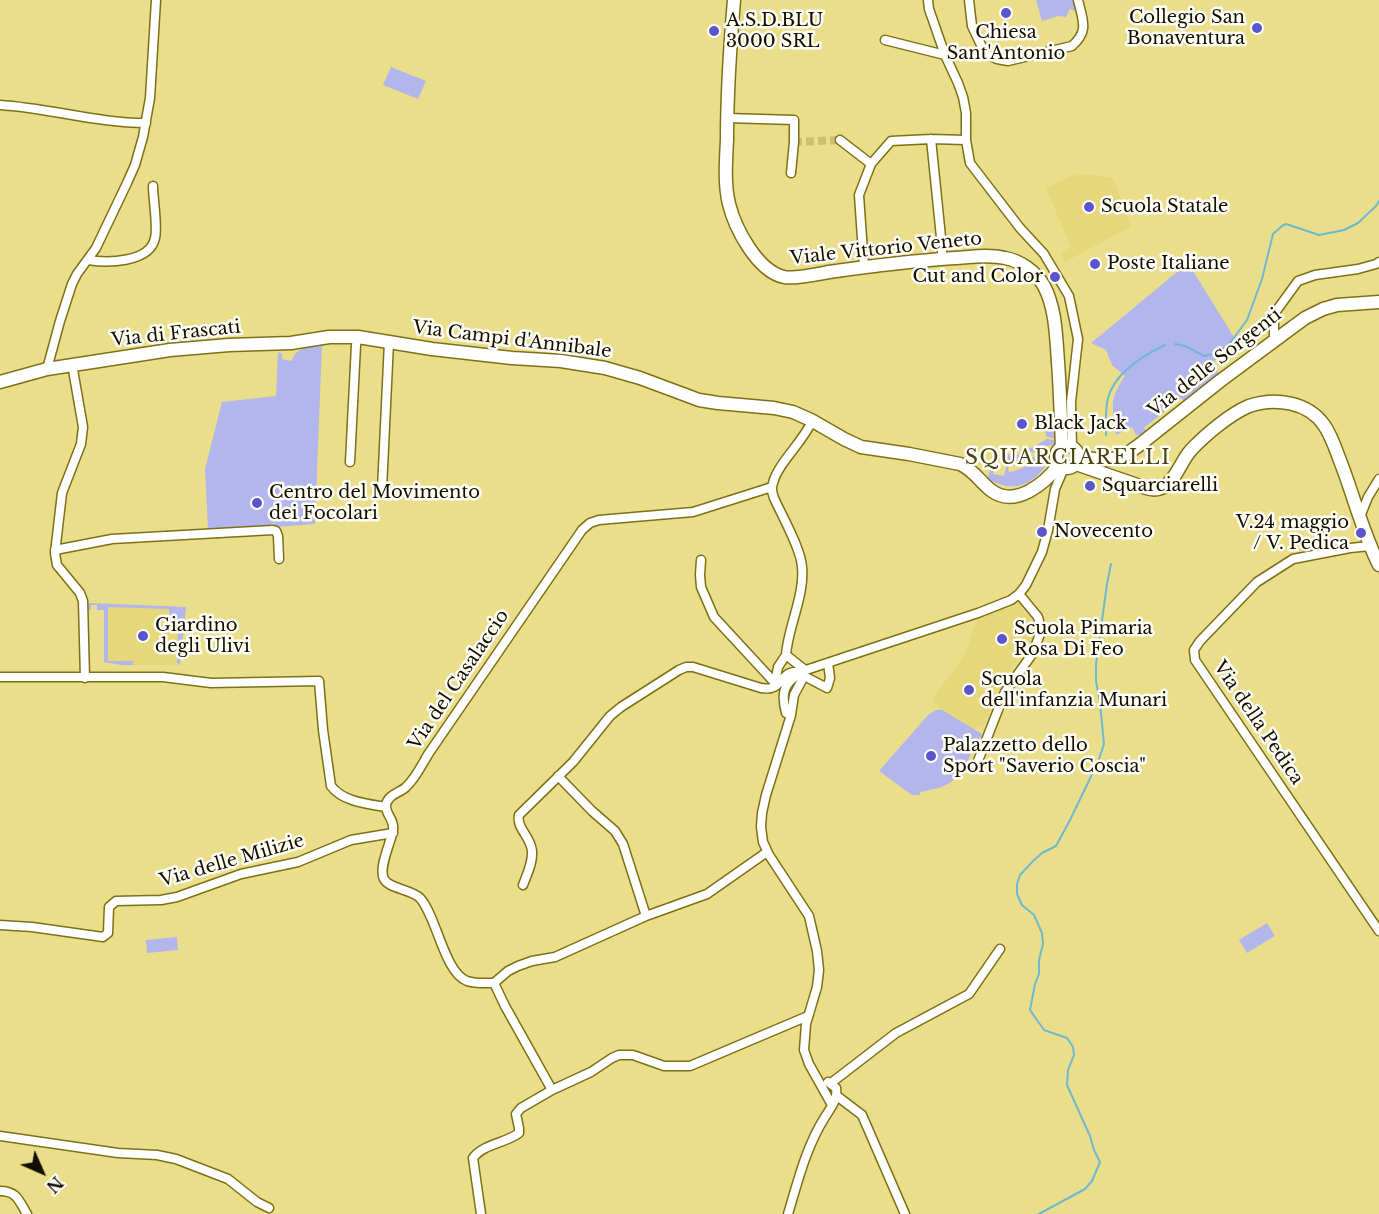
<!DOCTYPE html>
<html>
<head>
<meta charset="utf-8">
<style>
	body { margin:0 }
	#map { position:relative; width:1379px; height:1214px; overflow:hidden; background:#ebde8b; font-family:"Libre Baskerville",serif }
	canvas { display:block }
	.north { position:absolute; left:12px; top:1142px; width:60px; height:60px; -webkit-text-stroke:4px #fefdf5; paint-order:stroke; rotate:135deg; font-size:16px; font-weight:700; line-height:24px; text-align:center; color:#130f00 }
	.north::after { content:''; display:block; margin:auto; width:21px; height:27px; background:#130f00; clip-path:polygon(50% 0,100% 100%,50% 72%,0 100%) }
</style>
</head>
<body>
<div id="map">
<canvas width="1379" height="1214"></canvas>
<div class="north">N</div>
</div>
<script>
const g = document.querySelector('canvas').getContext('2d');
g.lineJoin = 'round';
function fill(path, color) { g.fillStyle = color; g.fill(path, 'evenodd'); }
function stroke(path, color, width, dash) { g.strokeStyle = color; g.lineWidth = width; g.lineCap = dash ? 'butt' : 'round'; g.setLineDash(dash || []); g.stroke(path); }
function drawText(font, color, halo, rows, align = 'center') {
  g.font = font + ' "Libre Baskerville",serif'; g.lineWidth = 5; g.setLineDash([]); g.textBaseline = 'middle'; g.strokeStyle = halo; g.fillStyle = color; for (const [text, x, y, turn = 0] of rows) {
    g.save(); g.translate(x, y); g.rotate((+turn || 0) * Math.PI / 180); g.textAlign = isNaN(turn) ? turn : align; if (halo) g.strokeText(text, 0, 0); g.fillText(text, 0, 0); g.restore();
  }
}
const built = new Path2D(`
	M 1076,174 L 1091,175 L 1113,178 L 1131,226 L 1065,262 L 1061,254 L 1071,247 L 1046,188 Z
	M 1015,601 L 1021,605 L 1023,611 L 1033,621 L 1035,628 L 1033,642 L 1028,648 L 1023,649 L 1009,674 L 996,674 L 995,675 L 996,677 L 1003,677 L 1004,681 L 994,699 L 985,725 L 977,727 L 974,730 L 948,715 L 931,701 L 964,656 L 979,615 Z
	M 104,605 L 186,607 L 180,665 L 122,665 L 104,662 Z`);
const green = new Path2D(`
	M 1036,0 L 1077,0 L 1079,9 L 1074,11 L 1070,9 L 1066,17 L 1058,16 L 1042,21 Z
	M 391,67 L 426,81 L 418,99 L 383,85 Z
	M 1188,263 L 1237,342 C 1230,350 1224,356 1214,361 L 1219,375 L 1184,401 L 1181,398 L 1144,428 L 1146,431 L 1141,435 L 1136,435 L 1132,427 L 1116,435 C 1113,407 1108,400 1125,376 L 1112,365 L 1106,350 L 1091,343 Z
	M 322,344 L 315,524 L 276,527 L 274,523 L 266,526 L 208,529 L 205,469 L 222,402 L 276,396 L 278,352 L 282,354 L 282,359 L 292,361 C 296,347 309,347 322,344 Z
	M 1054,395 L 1055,395 L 1057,439 L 1047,437 L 1045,433 L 1053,422 Z
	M 1047,439 L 1057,441 L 1056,445 L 1043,446 L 1033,453 L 1027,450 Z
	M 1022,452 L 1025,454 L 1022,462 L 1015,466 L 1010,465 L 1008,469 L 1009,472 C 1019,471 1029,466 1029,456 L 1049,461 C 1034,485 1014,494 988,479 C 989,471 991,463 999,460 L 993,474 L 1004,476 L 1008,461 L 1006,460 L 1005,455 L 1008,453 L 1012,458 Z
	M 88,603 L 186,607 L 180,665 L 177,663 L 178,626 L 171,625 L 169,609 L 108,607 L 108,661 L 133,661 L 133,665 L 122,665 L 104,662 L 104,610 L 97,610 L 97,605 L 91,605 L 91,610 L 89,610 L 87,605 Z
	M 936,710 L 942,710 L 982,734 L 961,773 L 956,778 L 948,784 L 939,788 L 920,792 L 920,795 L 912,795 L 879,771 L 928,715 Z
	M 1267,923 L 1275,936 L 1247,953 L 1239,940 Z
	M 177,937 L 178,950 L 147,953 L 146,940 Z`);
const stream = new Path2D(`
	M 1175,344 L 1185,346 L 1204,356 L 1218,353 L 1230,343 L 1247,320 L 1262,279 L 1273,234 L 1282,226 L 1286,224 L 1319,235 L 1344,230 L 1358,223 L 1376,206 L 1379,201
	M 1106,435 C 1106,423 1105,410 1108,398 C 1115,373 1144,355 1165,345
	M 1039,1214 L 1085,1189 L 1092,1181 L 1100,1162 L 1094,1150 L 1090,1136 L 1067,1085 L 1068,1070 L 1074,1055 L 1073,1047 L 1067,1038 L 1044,1030 L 1030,1010 L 1035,984 L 1039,974 L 1039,960 L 1043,944 L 1042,933 L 1034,915 L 1022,905 L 1017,894 L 1017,884 L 1020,875 L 1033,861 L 1042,853 L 1056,846 L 1070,820 L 1098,762 L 1104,744 L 1100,703 L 1096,681 L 1096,664 L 1107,584 L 1111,564`);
const streetTunnel = new Path2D(`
	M 794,142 L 840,140`);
const street = new Path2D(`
	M 928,0 L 929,9 L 945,55 L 958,83 L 963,97 L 966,113 L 966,140 L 970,163 L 1020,228 L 1044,254 L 1069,296 L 1078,339 L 1071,402 L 1072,448
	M 969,0 L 972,26 L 981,45 L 988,55 L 997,59 L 1008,61 L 1072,46 C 1089,31 1083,21 1078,0
	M 885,40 L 945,55
	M 0,105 C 49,108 97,123 146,123
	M 727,118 L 794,120 L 794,142 L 791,173
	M 931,139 L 942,247 L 942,259
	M 840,140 L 871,164
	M 88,260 C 107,263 150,263 155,238 C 158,227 153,199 153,186
	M 864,267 L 859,195 L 871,164 L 891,141 L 931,139 L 966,140
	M 1274,340 L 1274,314 L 1298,281 L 1315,275 L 1358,269 L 1376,264 L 1379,262
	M 72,364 L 83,427 L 81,444 L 62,493 L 55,553 L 57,565 L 80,593 L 83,601 L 85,678
	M 47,369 L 60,321 L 72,284 L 77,274 L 96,248 L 127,183 L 135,165 L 143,137 L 150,98 L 156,0
	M 350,462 L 356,345 L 358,337
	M 382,489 L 389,342
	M 1360,517 L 1368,497 L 1379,479
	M 1370,546 L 1350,548 L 1293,559 L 1257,582 L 1200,641 L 1194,650 L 1195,660 L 1379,931
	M 55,550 L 112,539 L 273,530 L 276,531 L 278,536 L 279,559
	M 701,560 L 700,575 L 701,587 L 714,617 L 775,683
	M 805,670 L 786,655 C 788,627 805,595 802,567 C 801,549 782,516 774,498 C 772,493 771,488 773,483 C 778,463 803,442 812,421
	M 800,676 L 803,671 L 978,613 L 1011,600 L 1019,594 L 1026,585 L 1042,552 L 1048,530 L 1055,489 L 1064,468
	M 0,677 L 163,677 L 211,683 L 319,681 L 323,730 L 331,786 C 343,802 368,804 386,807
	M 808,678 L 827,688 L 830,678 L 828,663
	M 802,680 L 794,695 L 791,715 L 766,795 L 762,813 L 761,827 L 763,842 L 769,855 L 809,916 L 817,951 L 819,970 L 817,987 L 806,1024 L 804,1050 L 809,1064 L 832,1105
	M 775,683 L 778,667 L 786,655
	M 791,715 L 786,713 C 781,694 783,683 801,673
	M 976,766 L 1005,692 L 1033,653 L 1040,634 L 1040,625 L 1038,617 L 1019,594
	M 558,776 L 592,811 L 615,831 L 623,844 L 646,916
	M 523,885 C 527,874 533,863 532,851 C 531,837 516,828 519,815 L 573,762 L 610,716 L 621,707 L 679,670 L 686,667 L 693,667 L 761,688 C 763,688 769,689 771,688 C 784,685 782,669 801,672
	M 0,925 L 32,927 L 103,937 L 108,933 L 109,907 L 116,901 L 161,900 L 177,897 L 241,874 L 298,862 L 351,840 L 393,833
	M 494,983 C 485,983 476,984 467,981 C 444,972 437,917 420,898 C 411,889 389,889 384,879 C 378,868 391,842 393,830 C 395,820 385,814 386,805 C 388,794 400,793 406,787 C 416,778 422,764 429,753 L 582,530 L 590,523 L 599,520 L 693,512 L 772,487
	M 494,983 L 508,971 L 518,966 L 532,961 L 555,957 L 646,916 L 707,894 L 767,852
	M 494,983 L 505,1006 L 552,1090
	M 831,1083 L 896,1033 L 969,994 L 1000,949
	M 837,1096 L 862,1115 L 905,1214
	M 0,1136 L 118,1153 L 157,1155 L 176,1159 L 228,1179 L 257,1202 L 269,1208
	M 0,1191 C 17,1191 19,1201 27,1214
	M 481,1214 L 473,1158 C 483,1144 506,1143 519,1133 L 519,1128 L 516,1114 L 521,1108 L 552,1090 L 591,1072 L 612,1058 L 619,1055 L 633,1055 L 664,1066 L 690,1066 L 808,1016
	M 788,1214 C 798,1181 806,1147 825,1117 C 831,1107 838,1100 836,1088 L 828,1082`);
const secondary = new Path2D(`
	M 734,0 C 730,47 727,93 727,140 C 726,161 724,183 729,204 C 735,228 757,271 784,277 C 794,279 818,274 829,272 C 871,266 913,261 955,258 C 971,257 989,254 1005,258 C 1021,261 1036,272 1044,286 C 1056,309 1056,337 1058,362 C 1060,390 1061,419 1062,448
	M 0,382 L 47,369 L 170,350 L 229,345 L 291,343 L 329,337 L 358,337 L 432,349 L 512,358 L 561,361 L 605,368 L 640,378 L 699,400 L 718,403 L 774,408 L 793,412 L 811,420 L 844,439 L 861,447 L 909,454 L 960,464 C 974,470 980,482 992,491 C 1016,508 1045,483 1059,465
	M1056 457a11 11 0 1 1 22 0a11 11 0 1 1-22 0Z
	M 1078,457 L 1102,460 L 1121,458 L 1138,446 L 1220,381 L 1305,318 L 1323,309 L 1337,305 L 1379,302
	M 1076,464 L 1146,488 C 1152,490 1158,490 1164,487 C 1177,478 1181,461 1191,450 C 1205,435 1230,414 1249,406 C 1275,397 1308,402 1324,425 C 1331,435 1335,447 1339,458 C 1353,493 1362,531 1379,565`);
const markers = [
	[1006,13,6,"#5b54cc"],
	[1257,28,6,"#5b54cc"],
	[714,31,6,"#5b54cc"],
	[1089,207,6,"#5b54cc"],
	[1095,264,6,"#5b54cc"],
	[1055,277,6,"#5b54cc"],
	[1022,424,6,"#5b54cc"],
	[1090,486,6,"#5b54cc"],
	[257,503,6,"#5b54cc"],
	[1042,532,6,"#5b54cc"],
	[1361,533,6,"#5b54cc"],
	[143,636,6,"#5b54cc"],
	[1002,639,6,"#5b54cc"],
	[969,690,6,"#5b54cc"],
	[931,756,6,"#5b54cc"]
];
const poiNames = [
	["Collegio San",1245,18,"right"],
	["Bonaventura",1245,39,"right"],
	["A.S.D.BLU",726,21],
	["3000 SRL",726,42],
	["Chiesa",1006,33,"center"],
	["Sant'Antonio",1006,54,"center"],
	["Scuola Statale",1101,207],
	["Poste Italiane",1107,264],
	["Cut and Color",1043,277,"right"],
	["Black Jack",1034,424],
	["Squarciarelli",1102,486],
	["Centro del Movimento",269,493],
	["dei Focolari",269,514],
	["V.24 maggio",1349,523,"right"],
	["/ V. Pedica",1349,544,"right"],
	["Novecento",1054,532],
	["Giardino",155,626],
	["degli Ulivi",155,647],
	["Scuola Pimaria",1014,629],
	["Rosa Di Feo",1014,650],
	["Scuola",981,680],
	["dell'infanzia Munari",981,701],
	["Palazzetto dello",943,746],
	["Sport \"Saverio Coscia\"",943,767]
];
const streetNames = [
	["Viale Vittorio Veneto",886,249,-6],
	["Via di Frascati",176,334,-6],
	["Via Campi d'Annibale",512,340,7],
	["Via delle Sorgenti",1215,363,-38],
	["Via del Casalaccio",459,680,-56],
	["Via della Pedica",1258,723,56],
	["Via delle Milizie",232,861,-16]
];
const neighbourhoodNames = [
	["SQUARCIARELLI",1068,458]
];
fill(built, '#e5d77a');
fill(green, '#b2b6ec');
stroke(stream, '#6db9d2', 2);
stroke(streetTunnel, '#cbbf76', 8, [8, 4]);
stroke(street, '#7d7015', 11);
stroke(secondary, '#7d7015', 15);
stroke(street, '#fff', 8);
stroke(secondary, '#fff', 12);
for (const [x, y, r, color] of markers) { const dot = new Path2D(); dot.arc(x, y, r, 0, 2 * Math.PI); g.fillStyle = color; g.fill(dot); stroke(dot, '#fefdf5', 2); }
drawText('18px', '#130f00', '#fefdf5', poiNames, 'left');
drawText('18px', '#130f00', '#fefdf5', streetNames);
g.letterSpacing = '1.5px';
drawText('20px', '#464013', '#fefdf5', neighbourhoodNames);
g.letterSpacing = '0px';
</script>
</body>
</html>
